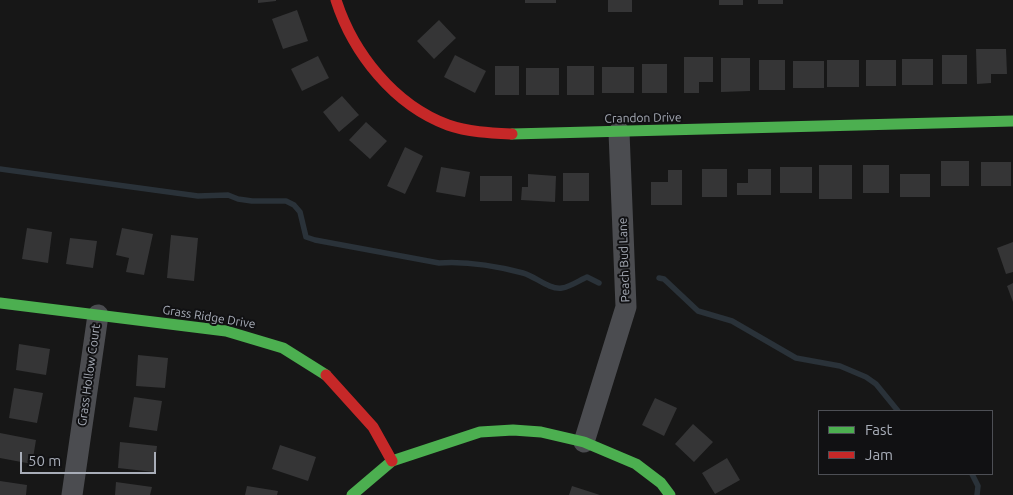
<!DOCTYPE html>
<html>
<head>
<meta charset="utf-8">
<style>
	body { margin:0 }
	#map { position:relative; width:1013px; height:495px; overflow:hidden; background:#171717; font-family:Ubuntu,sans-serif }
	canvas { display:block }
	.legend { position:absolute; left:818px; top:410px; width:175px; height:65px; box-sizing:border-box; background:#111113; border:1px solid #4d4f55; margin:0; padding:6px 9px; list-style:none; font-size:15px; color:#a8adb8 }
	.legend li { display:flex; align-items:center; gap:10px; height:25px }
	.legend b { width:25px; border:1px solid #4d4f55 }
	.scale { position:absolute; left:20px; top:452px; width:136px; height:22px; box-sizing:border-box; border:2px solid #a8adb8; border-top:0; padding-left:6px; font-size:15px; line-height:18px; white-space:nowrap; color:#a8adb8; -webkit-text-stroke:4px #111113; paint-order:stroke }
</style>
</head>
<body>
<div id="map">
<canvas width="1013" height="495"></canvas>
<ul class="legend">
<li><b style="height:6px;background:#4caf50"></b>Fast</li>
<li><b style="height:6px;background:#c62828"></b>Jam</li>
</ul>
<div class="scale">50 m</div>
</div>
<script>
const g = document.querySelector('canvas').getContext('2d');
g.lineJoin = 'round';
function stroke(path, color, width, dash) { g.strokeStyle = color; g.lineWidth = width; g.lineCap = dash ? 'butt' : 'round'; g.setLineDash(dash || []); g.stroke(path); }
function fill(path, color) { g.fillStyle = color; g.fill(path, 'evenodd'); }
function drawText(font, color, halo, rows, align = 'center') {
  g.font = font + ' Ubuntu,sans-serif'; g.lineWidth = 4; g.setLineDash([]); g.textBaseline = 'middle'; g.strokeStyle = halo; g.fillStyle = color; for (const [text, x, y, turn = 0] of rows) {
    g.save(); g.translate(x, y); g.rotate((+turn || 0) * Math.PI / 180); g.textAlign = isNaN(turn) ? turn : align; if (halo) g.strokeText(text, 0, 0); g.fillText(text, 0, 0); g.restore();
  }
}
const stream = new Path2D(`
	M 0,169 L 198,196 L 228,195 L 238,199 L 252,201 L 286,201 L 294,205 L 300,212 L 306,237 L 315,240 L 439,263 C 467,261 496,266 523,273 C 535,276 549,290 562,288 C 570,287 580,280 587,277 L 599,283
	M 659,278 L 664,279 L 698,311 L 732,321 L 796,358 L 840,366 L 866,377 L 876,384 L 898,411
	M 972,474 L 978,486 L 977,495`);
const building = new Path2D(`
	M 258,0 L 276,0 L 276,1 L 258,3 Z
	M 525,0 L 556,0 L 556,3 L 525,3 Z
	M 608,0 L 632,0 L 632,12 L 608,12 Z
	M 719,0 L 743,0 L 743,5 L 719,5 Z
	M 758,0 L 783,0 L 783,4 L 758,4 Z
	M 297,10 L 308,41 L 283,49 L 272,19 Z
	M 439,20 L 456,38 L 434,59 L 417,41 Z
	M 976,49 L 1006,49 L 1007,74 L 991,74 L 991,83 L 977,84 Z
	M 455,55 L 486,71 L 475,93 L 444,77 Z
	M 942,55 L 967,55 L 967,84 L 942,84 Z
	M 318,56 L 329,78 L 302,91 L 291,69 Z
	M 684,57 L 713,57 L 713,82 L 699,82 L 699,93 L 684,93 Z
	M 721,58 L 750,58 L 750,91 L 721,92 Z
	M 902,59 L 933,59 L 933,85 L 902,85 Z
	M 759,60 L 785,60 L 785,90 L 759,90 Z
	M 827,60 L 859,60 L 859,87 L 827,87 Z
	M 866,60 L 896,60 L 896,86 L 866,86 Z
	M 793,61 L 824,61 L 824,88 L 793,88 Z
	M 642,64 L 667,64 L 667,93 L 642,93 Z
	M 495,66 L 519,66 L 519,95 L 495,95 Z
	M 567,66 L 594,66 L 594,95 L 567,95 Z
	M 602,67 L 634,67 L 634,93 L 602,93 Z
	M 526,68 L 559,68 L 559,95 L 526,95 Z
	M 342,96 L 359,115 L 339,132 L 323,112 Z
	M 366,122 L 387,141 L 370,159 L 349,140 Z
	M 405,147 L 423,156 L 405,194 L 387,186 Z
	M 941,161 L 969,161 L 969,186 L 941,186 Z
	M 981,162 L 1011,162 L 1011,186 L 981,186 Z
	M 819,165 L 852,165 L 852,199 L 819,199 Z
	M 863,165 L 889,165 L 889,193 L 863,193 Z
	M 441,167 L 470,172 L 465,197 L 436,192 Z
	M 780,167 L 812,167 L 812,193 L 780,193 Z
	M 702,169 L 727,169 L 727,197 L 702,197 Z
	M 748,169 L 771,169 L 771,195 L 737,195 L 737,183 L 748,183 Z
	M 668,170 L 682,170 L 682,205 L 651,205 L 651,182 L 668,182 Z
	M 563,173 L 589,173 L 589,201 L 563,201 Z
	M 528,174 L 556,176 L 555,202 L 521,200 L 522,187 L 528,187 Z
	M 900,174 L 930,174 L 930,197 L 900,197 Z
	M 480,176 L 512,176 L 512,201 L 480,201 Z
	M 27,228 L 52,232 L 48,263 L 22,259 Z
	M 122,228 L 153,234 L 144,275 L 126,272 L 129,258 L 116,255 Z
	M 171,235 L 198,238 L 194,281 L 167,278 Z
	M 70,238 L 97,241 L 93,268 L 66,264 Z
	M 1013,242 L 1013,272 L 1006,274 L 997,248 Z
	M 1013,283 L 1013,302 L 1007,286 Z
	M 19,344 L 50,349 L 46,375 L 16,370 Z
	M 138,355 L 168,358 L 165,388 L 136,386 Z
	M 14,388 L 43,393 L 37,423 L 9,418 Z
	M 134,397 L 162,401 L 157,431 L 129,427 Z
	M 655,398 L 677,408 L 664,436 L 642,425 Z
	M 693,424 L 713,442 L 694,462 L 675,444 Z
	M 0,433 L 36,440 L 32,464 L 0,458 Z
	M 120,442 L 157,446 L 154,472 L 118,468 Z
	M 280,445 L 316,457 L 308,481 L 272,469 Z
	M 727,458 L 740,480 L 715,494 L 702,473 Z
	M 0,481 L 27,485 L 26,495 L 0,495 Z
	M 116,482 L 152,487 L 150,495 L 115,495 Z
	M 247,486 L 278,491 L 277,495 L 245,495 Z
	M 572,486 L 600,495 L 569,495 Z`);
const street = new Path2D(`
	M 584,442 L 626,307 L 619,132
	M 72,495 L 98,315`);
const fast = new Path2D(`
	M 512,134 L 1013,121
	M 0,303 L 226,331 L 283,348 L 326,375
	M 352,495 L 392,461 L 480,432 L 513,430 L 541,432 L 584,442 L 636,464 L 661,483 L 670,495`);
const jam = new Path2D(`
	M 336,0 C 353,53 394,105 448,125 C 468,132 491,133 512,134
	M 326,375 L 373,427 L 392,461`);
const streetNames = [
	["Crandon Drive",643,118,-1],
	["Peach Bud Lane",624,260,-92],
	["Grass Ridge Drive",209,317,9],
	["Grass Hollow Court",89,375,-82]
];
stroke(stream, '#2a3239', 5.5);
fill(building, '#353536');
stroke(street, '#4b4c50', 21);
stroke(fast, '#4caf50', 11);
stroke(jam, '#c62828', 11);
drawText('12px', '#a8adb8', '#111113', streetNames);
</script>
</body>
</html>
